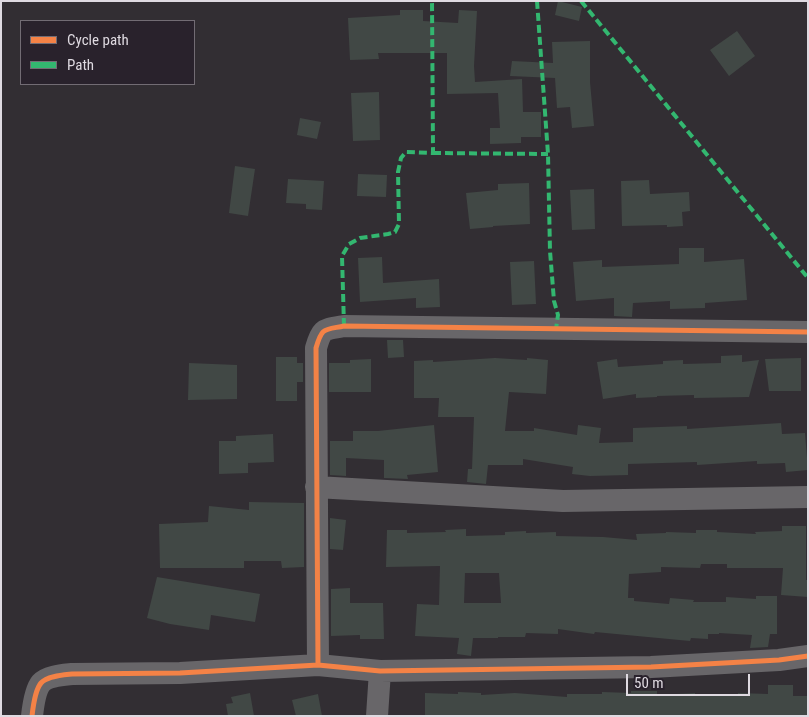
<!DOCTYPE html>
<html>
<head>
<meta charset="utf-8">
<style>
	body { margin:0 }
	#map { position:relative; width:809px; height:717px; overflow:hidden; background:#322e33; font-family:"Roboto Condensed",sans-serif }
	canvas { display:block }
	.frame { position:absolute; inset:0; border:2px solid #dfdae1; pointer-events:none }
	.legend { position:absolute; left:20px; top:20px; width:175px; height:65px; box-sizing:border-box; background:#29222c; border:1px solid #726c74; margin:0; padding:6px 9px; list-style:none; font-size:15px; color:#dfdae1 }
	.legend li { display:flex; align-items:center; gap:10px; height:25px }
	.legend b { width:25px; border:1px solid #726c74 }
	.scale { position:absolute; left:626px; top:674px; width:124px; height:22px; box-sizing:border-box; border:2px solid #dfdae1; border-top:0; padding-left:6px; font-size:15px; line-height:18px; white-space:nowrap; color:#dfdae1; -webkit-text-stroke:4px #29222c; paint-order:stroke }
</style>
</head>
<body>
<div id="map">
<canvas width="809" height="717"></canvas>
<div class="frame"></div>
<ul class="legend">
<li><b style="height:6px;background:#f48246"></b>Cycle path</li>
<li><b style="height:6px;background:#33b770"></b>Path</li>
</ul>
<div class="scale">50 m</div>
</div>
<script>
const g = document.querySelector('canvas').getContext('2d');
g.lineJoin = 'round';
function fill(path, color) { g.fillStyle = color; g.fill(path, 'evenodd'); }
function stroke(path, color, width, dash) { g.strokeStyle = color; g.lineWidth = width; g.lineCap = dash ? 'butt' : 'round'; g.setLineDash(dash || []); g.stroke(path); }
const building = new Path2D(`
	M 558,1 L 582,7 L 579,21 L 555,15 Z
	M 400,10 L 423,10 L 423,21 L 458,23 L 459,10 L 477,11 L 474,66 L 475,82 L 522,79 L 523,112 L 541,112 L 541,137 L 521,137 L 521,143 L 490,144 L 490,128 L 500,128 L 498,93 L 447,94 L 447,53 L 378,53 L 379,59 L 350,60 L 348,18 L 400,15 Z
	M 737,31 L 755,56 L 729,76 L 710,50 Z
	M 590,41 L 590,82 L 594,126 L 572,128 L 570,107 L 557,108 L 555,78 L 510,76 L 512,61 L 553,63 L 552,42 Z
	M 379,92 L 380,140 L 353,141 L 351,93 Z
	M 300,118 L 321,122 L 317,139 L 297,135 Z
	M 235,166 L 255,169 L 248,216 L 229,213 Z
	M 358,174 L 387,175 L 386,197 L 357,196 Z
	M 288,179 L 324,181 L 322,210 L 306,209 L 306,204 L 286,203 Z
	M 649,180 L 650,194 L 689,192 L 690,211 L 682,212 L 683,226 L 667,227 L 667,225 L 622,226 L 621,181 Z
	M 529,183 L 530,224 L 493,226 L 493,227 L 470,229 L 466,193 L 498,190 L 498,184 Z
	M 594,189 L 595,229 L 572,230 L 570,190 Z
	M 679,248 L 704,248 L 704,262 L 744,259 L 747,300 L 705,303 L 705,308 L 670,309 L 670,301 L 633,303 L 632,317 L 614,316 L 614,298 L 576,301 L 573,262 L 602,260 L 602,267 L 679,264 Z
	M 382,257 L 383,283 L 439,279 L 440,307 L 416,308 L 416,298 L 360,302 L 358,258 Z
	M 534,261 L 536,304 L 512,305 L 510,262 Z
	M 387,340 L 403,340 L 404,357 L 388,358 Z
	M 742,355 L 742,362 L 759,360 L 749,397 L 694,398 L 694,395 L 657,396 L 657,397 L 636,398 L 636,394 L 603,399 L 597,362 L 617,359 L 618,367 L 663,364 L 663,361 L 683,360 L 683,364 L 721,363 L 721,356 Z
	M 276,357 L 297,357 L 297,363 L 303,363 L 303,382 L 297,382 L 297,401 L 276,401 Z
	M 495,358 L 527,360 L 527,358 L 548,360 L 546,394 L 509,392 L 505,431 L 534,431 L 534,428 L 577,435 L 578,425 L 601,428 L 599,443 L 633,442 L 633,428 L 687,426 L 687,429 L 781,423 L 782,434 L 805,433 L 808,470 L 786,472 L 785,463 L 757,464 L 757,461 L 697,465 L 697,462 L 628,464 L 628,475 L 590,476 L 572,474 L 573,467 L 523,459 L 523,465 L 488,465 L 486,484 L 467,482 L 468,469 L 472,469 L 474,417 L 438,417 L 439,398 L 414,398 L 414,361 L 433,360 L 433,362 Z
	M 801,358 L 801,391 L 769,391 L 765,359 Z
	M 371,359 L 371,392 L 329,392 L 329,363 L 350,363 L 350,360 Z
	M 189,363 L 237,365 L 237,399 L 188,400 Z
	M 434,425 L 438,472 L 407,475 L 408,479 L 384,478 L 384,460 L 346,458 L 346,476 L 330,475 L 330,441 L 353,441 L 353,431 L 378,431 Z
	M 273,434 L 274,462 L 248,463 L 248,473 L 219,474 L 219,441 L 236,441 L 236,436 Z
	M 249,502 L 304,503 L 304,567 L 282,568 L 281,561 L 244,561 L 244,568 L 160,568 L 159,524 L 208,522 L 209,506 L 249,510 Z
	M 330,518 L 346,520 L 343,550 L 330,549 Z
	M 782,526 L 806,526 L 806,580 L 808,580 L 808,597 L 781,595 L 783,568 L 727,568 L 727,564 L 701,564 L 700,568 L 661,567 L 661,572 L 629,574 L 628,598 L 634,598 L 634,601 L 669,604 L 670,598 L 694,600 L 693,602 L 726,602 L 726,597 L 756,599 L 756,596 L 777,596 L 777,634 L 770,634 L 768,647 L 750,648 L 752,635 L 719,633 L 719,634 L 708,634 L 708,639 L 691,638 L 690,641 L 595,632 L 594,634 L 558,629 L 558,634 L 526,633 L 525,637 L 498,637 L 498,638 L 473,638 L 471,656 L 457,654 L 459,638 L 415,636 L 417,604 L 439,605 L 440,566 L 386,567 L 387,530 L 407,530 L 407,533 L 446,532 L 445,530 L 466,529 L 466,536 L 505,535 L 505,532 L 526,531 L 526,533 L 556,532 L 556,536 L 603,537 L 637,540 L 636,534 L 666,533 L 666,532 L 696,533 L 696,530 L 717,530 L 717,532 L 756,534 L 755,532 L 782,531 ZM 465,573 L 499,573 L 501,603 L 464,603 Z
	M 157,577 L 260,594 L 255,622 L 211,615 L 209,630 L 170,624 L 147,618 Z
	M 350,588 L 350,603 L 383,603 L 384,639 L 360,639 L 360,635 L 331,636 L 331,589 Z
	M 768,685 L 793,685 L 793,696 L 808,696 L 808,716 L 425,716 L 425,693 L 458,694 L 458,692 L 481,693 L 481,695 L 515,693 L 567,697 L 567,694 L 602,694 L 602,692 L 631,693 L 631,691 L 657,691 L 657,695 L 695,693 L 695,695 L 738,695 L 738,693 L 768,694 Z
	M 250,693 L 254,716 L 228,716 L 226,704 L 233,703 L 231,697 Z
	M 318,694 L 322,716 L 296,716 L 292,700 Z`);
const minor = new Path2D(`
	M 316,487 L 563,501 L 808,497
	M 318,665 L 316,348 C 322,327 324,330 344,326 L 808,332
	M 32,716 C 33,707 35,690 41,683 C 47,676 63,675 72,674 L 180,673 L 318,665 L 380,671 L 651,667 L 779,660 L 808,656
	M 377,716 L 380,671`);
const quiet = new Path2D(`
	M 537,1 L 548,154 L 550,251 L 554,301 L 558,315 L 556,329
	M 581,1 L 808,278
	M 433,153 L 548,154
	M 344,326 L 342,256 L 349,244 L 360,238 L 388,234 L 395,232 L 399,224 L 398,172 L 401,158 L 406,152 L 433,153 L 432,1`);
const cycleway = new Path2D(`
	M 318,665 L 316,348 C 322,327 324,330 344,326 L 808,332
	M 32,716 C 33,707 35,690 41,683 C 47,676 63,675 72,674 L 180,673 L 318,665 L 380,671 L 651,667 L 779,660 L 808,656`);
fill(building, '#414845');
stroke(minor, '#686669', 22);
stroke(quiet, '#33b770', 4, [8, 4]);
stroke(cycleway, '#f48246', 5);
</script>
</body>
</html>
